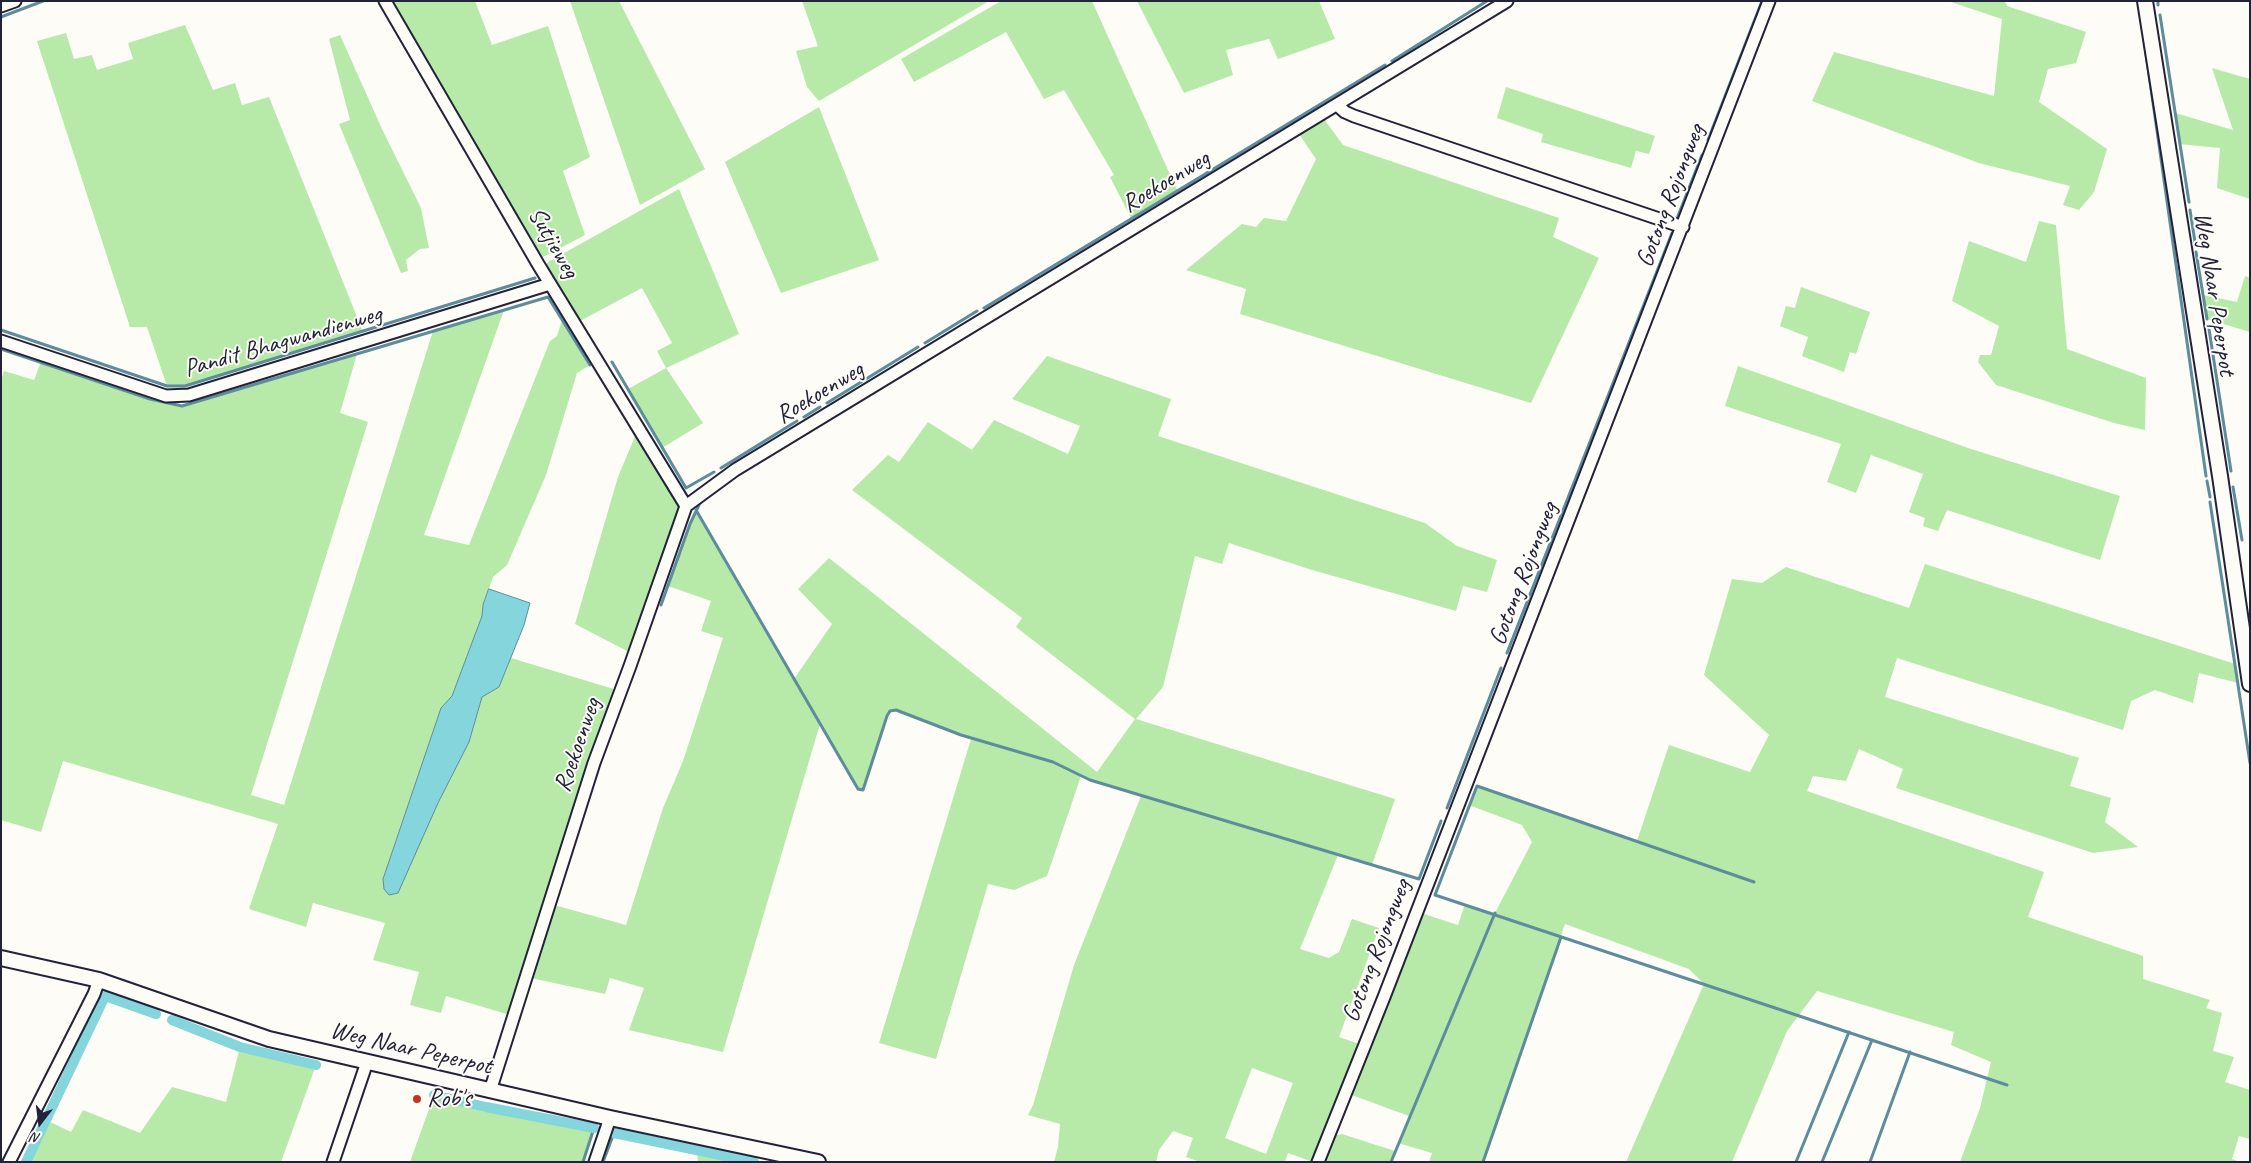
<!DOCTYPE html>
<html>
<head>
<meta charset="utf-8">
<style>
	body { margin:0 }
	#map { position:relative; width:2251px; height:1163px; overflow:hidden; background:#fdfcf7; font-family:Caveat,sans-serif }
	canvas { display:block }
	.frame { position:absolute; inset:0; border:2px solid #22223b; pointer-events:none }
	.north { position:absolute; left:15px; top:1098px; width:50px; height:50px; -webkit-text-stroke:4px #fdfcf7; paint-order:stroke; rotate:195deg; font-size:14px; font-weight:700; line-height:20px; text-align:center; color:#22223b }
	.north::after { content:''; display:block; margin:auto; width:18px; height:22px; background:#22223b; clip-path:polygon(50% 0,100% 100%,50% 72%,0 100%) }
</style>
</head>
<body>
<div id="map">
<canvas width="2251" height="1163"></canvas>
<div class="frame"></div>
<div class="north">N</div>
</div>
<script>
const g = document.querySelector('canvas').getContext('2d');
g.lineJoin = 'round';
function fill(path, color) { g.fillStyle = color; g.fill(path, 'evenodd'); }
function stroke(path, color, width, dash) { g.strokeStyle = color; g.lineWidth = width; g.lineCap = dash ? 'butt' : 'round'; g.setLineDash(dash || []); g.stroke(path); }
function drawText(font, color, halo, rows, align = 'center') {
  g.font = font + ' Caveat,sans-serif'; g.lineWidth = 4; g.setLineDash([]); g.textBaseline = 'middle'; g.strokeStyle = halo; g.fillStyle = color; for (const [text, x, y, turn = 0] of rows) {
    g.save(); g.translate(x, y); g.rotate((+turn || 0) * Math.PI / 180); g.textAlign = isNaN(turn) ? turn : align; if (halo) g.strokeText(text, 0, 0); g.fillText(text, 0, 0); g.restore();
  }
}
const green = new Path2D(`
	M 391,1 L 475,1 L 492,45 L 548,26 L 590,157 L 563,171 L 585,235 L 541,258 Z
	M 570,1 L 619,1 L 705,169 L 640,205 Z
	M 802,1 L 989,1 L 819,101 L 807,87 L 796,51 L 818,46 Z
	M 1001,1 L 1092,1 L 1177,190 L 1131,218 L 1110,177 L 1114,175 L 1064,90 L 1044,99 L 1006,32 L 914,82 L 901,59 Z
	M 1137,1 L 1319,1 L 1335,39 L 1278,59 L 1269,39 L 1226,50 L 1233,75 L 1184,93 Z
	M 1948,1 L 2005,1 L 2007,6 L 2086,32 L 2076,63 L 2048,69 L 2039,102 L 2107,149 L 2094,192 L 2079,210 L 2063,205 L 2070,186 L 1979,163 L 1812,101 L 1834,52 L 1994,96 L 2002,19 Z
	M 185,25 L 213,90 L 235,83 L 242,105 L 269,97 L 363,332 L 185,386 L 167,386 L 147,327 L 130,327 L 37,41 L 66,33 L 74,59 L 92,55 L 97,70 L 133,59 L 128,43 Z
	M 340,35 L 382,129 L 421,208 L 429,248 L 420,249 L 406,260 L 408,271 L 401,273 L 339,124 L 350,120 L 329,39 Z
	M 2212,68 L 2250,79 L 2250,199 L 2217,188 L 2220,148 L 2179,144 L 2175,113 L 2233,130 Z
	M 1506,87 L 1655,136 L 1649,154 L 1636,151 L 1631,168 L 1541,142 L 1543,134 L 1497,118 Z
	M 819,107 L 879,260 L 781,293 L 725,162 Z
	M 1324,119 L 1343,145 L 1559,218 L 1553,237 L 1599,258 L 1531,403 L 1240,314 L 1246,289 L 1186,270 L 1242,224 L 1256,227 L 1264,218 L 1286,221 L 1316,159 L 1299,134 Z
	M 679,189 L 739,334 L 666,368 L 703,423 L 662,448 L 628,389 L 666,368 L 657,351 L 672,343 L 642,288 L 578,322 L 545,267 L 548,262 Z
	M 2039,221 L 2056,225 L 2067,349 L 2146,378 L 2145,430 L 2114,423 L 1996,385 L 1978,362 L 1980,355 L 1991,355 L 1999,326 L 1952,301 L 1969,241 L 2026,262 Z
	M 2245,276 L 2250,278 L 2250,332 L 2207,319 L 2203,295 L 2237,302 Z
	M 1801,287 L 1870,312 L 1856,354 L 1850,352 L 1844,372 L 1802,356 L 1808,337 L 1780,326 L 1786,306 L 1795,308 Z
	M 504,310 L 424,535 L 469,545 L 550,341 L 557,336 L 562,320 L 590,365 L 577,373 L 546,475 L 507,565 L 493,577 L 483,605 L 482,616 L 452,696 L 441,708 L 383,879 L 438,803 L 469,742 L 482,697 L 499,687 L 511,658 L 617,690 L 510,1015 L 446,996 L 441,1013 L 410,1005 L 419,972 L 373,960 L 385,923 L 313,903 L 306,927 L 249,909 L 278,824 L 63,761 L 41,832 L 1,820 L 1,380 L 4,371 L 34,380 L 41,362 L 150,399 L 182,406 L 357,354 L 340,413 L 368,422 L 251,795 L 284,805 L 433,331 Z
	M 1047,356 L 1171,399 L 1158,436 L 1425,523 L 1457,546 L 1497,560 L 1487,592 L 1463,586 L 1456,611 L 1309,569 L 1229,543 L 1222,564 L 1195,556 L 1163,687 L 1136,719 L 1395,799 L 1372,865 L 1338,855 L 1300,949 L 1329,958 L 1339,952 L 1352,919 L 1379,928 L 1339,1037 L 1362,1045 L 1313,1162 L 1288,1153 L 1285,1162 L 1200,1162 L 1186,1157 L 1193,1138 L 1173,1131 L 1159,1150 L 1156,1162 L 1054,1162 L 1058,1147 L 1060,1124 L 1028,1115 L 1033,1105 L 1074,965 L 1141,796 L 1081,776 L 1047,876 L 1014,890 L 988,884 L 936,1059 L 879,1043 L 971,739 L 896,710 L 890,711 L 887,716 L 863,790 L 858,789 L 820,724 L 723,1052 L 629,1030 L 644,988 L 610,978 L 605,994 L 531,978 L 554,905 L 626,925 L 663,808 L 683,761 L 723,638 L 701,631 L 711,601 L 668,586 L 696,510 L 794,679 L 832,624 L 798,589 L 829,558 L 1097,772 L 1135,719 L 1016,627 L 1022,618 L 852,490 L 888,455 L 899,462 L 928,422 L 972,450 L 994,420 L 1068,454 L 1080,426 L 1012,399 ZM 1252,1068 L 1293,1083 L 1266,1154 L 1225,1138 Z
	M 1738,366 L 1968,448 L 2120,496 L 2100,560 L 1947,510 L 1938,531 L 1923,526 L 1925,518 L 1909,512 L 1923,474 L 1871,455 L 1856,493 L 1827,482 L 1841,444 L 1725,406 Z
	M 636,434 L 682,506 L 631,653 L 575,624 L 618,477 Z
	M 1925,564 L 2235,664 L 2238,683 L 2199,673 L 2193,703 L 2155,690 L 2131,701 L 2123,730 L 1897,658 L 1885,697 L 2079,758 L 2070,786 L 2111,798 L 2105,822 L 2138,847 L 2093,853 L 1896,788 L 1903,769 L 1859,749 L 1846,781 L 1813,776 L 1807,791 L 2044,872 L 2028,917 L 2143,956 L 2143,979 L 2210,1000 L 2206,1008 L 2222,1013 L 2213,1051 L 2234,1057 L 2225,1082 L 2250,1090 L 2250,1139 L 2239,1136 L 2232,1159 L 2240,1162 L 1960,1162 L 1980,1108 L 1991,1062 L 1951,1045 L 1954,1032 L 1817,991 L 1787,1031 L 1732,1162 L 1626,1162 L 1704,984 L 1689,969 L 1565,924 L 1483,1162 L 1429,1162 L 1432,1153 L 1398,1143 L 1409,1116 L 1349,1094 L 1421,913 L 1458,925 L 1465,904 L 1495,913 L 1532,842 L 1522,825 L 1469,805 L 1477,786 L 1637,841 L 1669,745 L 1750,772 L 1769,735 L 1704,675 L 1732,579 L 1762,583 L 1786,567 L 1909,608 Z
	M 240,1047 L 316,1065 L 281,1162 L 26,1162 L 46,1120 L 71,1132 L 83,1110 L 140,1133 L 172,1087 L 226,1102 Z
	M 434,1095 L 486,1107 L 594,1128 L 583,1162 L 410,1162 Z
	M 1342,1134 L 1395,1151 L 1391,1162 L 1322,1162 L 1333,1136 Z
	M 697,1150 L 754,1162 L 698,1162 Z`);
const water = new Path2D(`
	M 489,589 L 530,603 L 524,625 L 499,687 L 482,697 L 469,742 L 438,803 L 398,893 L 389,895 L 384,889 L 383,879 L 441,708 L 452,696 L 482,616 L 483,605 Z`);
const stream = new Path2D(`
	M 2158,1 L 2158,5
	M 2160,15 L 2189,202
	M 1,17 L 43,1
	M 2144,39 L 2206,476
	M 1392,61 L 1487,1
	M 1708,140 L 1762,1
	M 2190,210 L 2195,242
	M 1678,216 L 1702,155
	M 2196,252 L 2207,319
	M 984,308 L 1385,65
	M 2209,329 L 2231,471
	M 1,330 L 167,386 L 185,386 L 535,278
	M 925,343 L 977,311
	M 1,349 L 150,399 L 182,406 L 548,297 L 590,365
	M 612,362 L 686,488 L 714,472
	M 827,403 L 918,347
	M 804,417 L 820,407
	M 721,468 L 797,421
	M 2207,481 L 2210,497
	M 2233,487 L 2242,540
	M 2210,502 L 2250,763
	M 696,510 L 858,789 L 863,790 L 887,716 L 890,711 L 896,710 L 961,735 L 1053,762 L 1090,780 L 1419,879 L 1441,821
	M 661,605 L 690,524 L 699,505
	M 1507,653 L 1672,233
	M 1447,808 L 1501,668
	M 1754,882 L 1477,786 L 1435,895 L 2007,1085
	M 583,1162 L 594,1128
	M 603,1162 L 614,1133
	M 1391,1162 L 1495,913
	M 1483,1162 L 1561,937
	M 1796,1162 L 1849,1032
	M 1822,1162 L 1872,1040
	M 1870,1162 L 1910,1052`);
const canal = new Path2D(`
	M 172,1020 L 240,1047 L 316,1065
	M 434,1095 L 486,1107 L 594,1128
	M 614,1133 L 754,1162
	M 26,1162 L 105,996 L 156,1014`);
const minor = new Path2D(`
	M 385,1 L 538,264 L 686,506
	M 1,6 L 15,1
	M 1337,105 L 1345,112 L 1354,116 L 1683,227
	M 1,341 L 166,396 L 189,395 L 550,284
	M 490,1091 L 594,763 L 630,666 L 686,506 L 735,470 L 1507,1
	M 9,1162 L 94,994 L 99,980
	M 333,1162 L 367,1062
	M 595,1162 L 610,1118
	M 1318,1162 L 1384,997 L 1769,1`);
const tertiary = new Path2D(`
	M 2145,1 L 2220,476 L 2250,684
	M 1,958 L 99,980 L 269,1039 L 610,1118 L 818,1162`);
const markers = [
	[417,1099,5,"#c8321e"]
];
const streetNames = [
	["Roekoenweg",1166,182,-31],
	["Gotong Rojongweg",1671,196,-69],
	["Sutjieweg",553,243,60],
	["Weg Naar Peperpot",2214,294,81],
	["Pandit Bhagwandienweg",283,342,-16],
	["Roekoenweg",820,393,-31],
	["Gotong Rojongweg",1524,574,-69],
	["Roekoenweg",578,745,-71],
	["Gotong Rojongweg",1377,951,-69],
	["Weg Naar Peperpot",411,1049,13]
];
const poiNames = [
	["Rob's",427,1099]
];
fill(green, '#b7e9a9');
fill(water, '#84d5dc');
stroke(water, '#5d8d9c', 1);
stroke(stream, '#5d8d9c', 3);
stroke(canal, '#84d5dc', 10);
stroke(minor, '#22223b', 15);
stroke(tertiary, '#22223b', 18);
stroke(minor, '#fdfcf7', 11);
stroke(tertiary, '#fdfcf7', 14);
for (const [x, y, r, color] of markers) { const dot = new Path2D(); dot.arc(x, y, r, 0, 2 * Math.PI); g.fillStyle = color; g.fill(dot); stroke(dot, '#fdfcf7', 2); }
drawText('25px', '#22223b', '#fdfcf7', streetNames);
drawText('25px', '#22223b', '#fdfcf7', poiNames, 'left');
</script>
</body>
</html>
